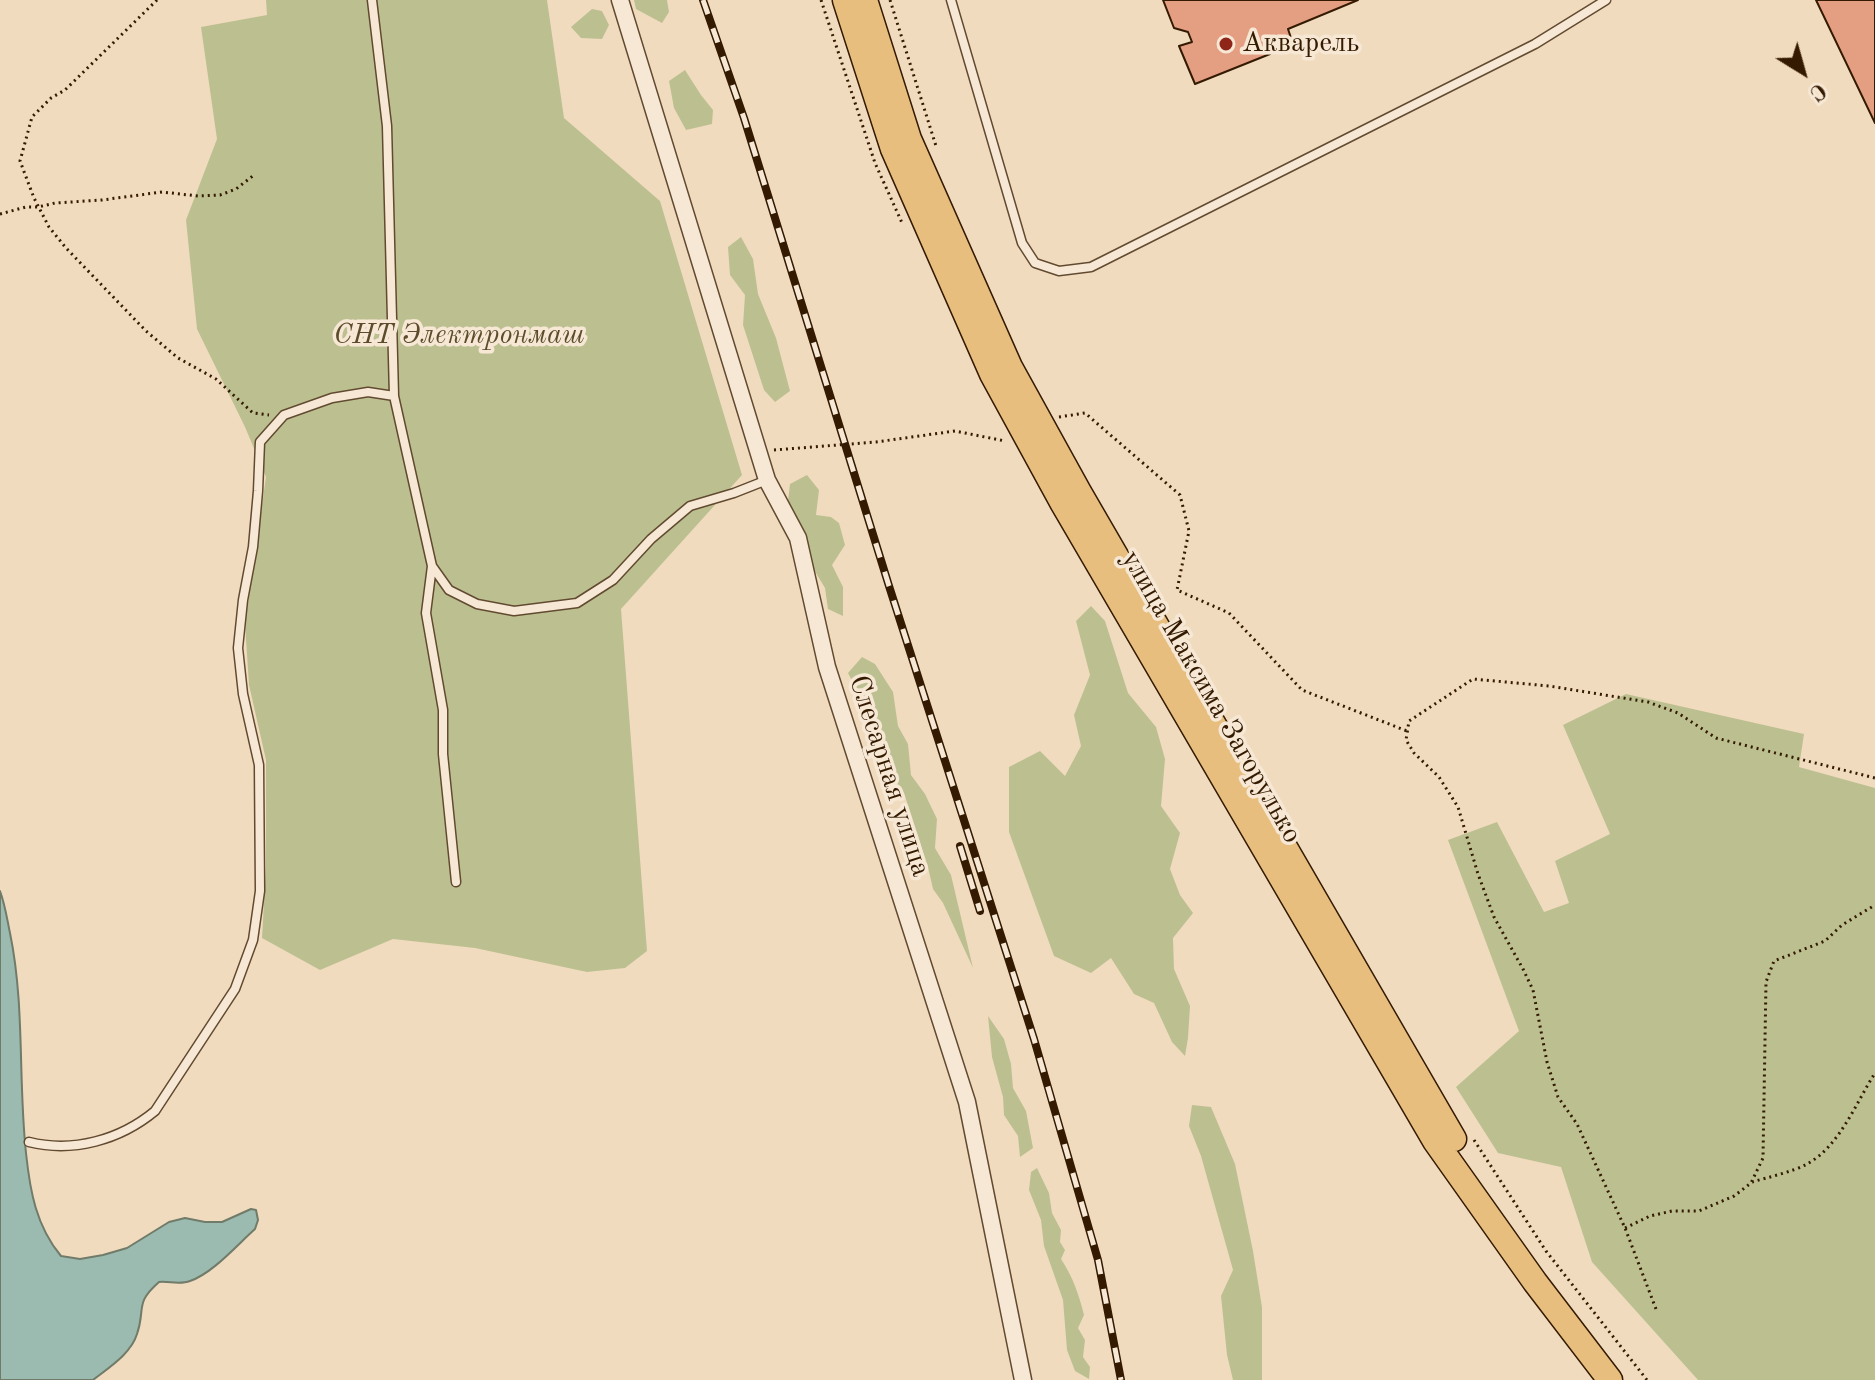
<!DOCTYPE html>
<html>
<head>
<meta charset="utf-8">
<style>
	body { margin:0 }
	#map { position:relative; width:1875px; height:1380px; overflow:hidden; background:#f1dbbe; font-family:"Old Standard TT",serif }
	canvas { display:block }
	.north { position:absolute; left:1763px; top:32px; width:80px; height:80px; -webkit-text-stroke:6px #f6e8d5; paint-order:stroke; rotate:143deg; font-size:22px; font-weight:700; line-height:32px; text-align:center; color:#331a00 }
	.north::after { content:''; display:block; margin:auto; width:28px; height:36px; background:#331a00; clip-path:polygon(50% 0,100% 100%,50% 72%,0 100%) }
</style>
</head>
<body>
<div id="map">
<canvas width="1875" height="1380"></canvas>
<div class="north">С</div>
</div>
<script>
const g = document.querySelector('canvas').getContext('2d');
g.lineJoin = 'round';
function fill(path, color) { g.fillStyle = color; g.fill(path, 'evenodd'); }
function stroke(path, color, width, dash) { g.strokeStyle = color; g.lineWidth = width; g.lineCap = dash ? 'butt' : 'round'; g.setLineDash(dash || []); g.stroke(path); }
function drawText(font, color, halo, rows, align = 'center') {
  g.font = font + ' "Old Standard TT",serif'; g.lineWidth = 7; g.setLineDash([]); g.textBaseline = 'middle'; g.strokeStyle = halo; g.fillStyle = color; for (const [text, x, y, turn = 0] of rows) {
    g.save(); g.translate(x, y); g.rotate((+turn || 0) * Math.PI / 180); g.textAlign = isNaN(turn) ? turn : align; if (halo) g.strokeText(text, 0, 0); g.fillText(text, 0, 0); g.restore();
  }
}
const green = new Path2D(`
	M 266,0 L 547,0 L 564,118 L 660,201 L 742,475 L 621,609 L 647,951 L 625,968 L 587,972 L 475,948 L 393,939 L 320,970 L 262,938 L 266,867 L 266,760 L 249,685 L 245,624 L 266,477 L 245,427 L 197,329 L 186,220 L 217,139 L 201,27 L 267,15 Z
	M 634,0 L 667,0 L 669,12 L 662,23 L 636,9 Z
	M 592,9 L 602,11 L 609,25 L 602,39 L 581,38 L 571,27 Z
	M 685,70 L 701,95 L 713,110 L 712,124 L 686,130 L 674,108 L 669,81 Z
	M 741,237 L 753,259 L 758,294 L 776,338 L 790,391 L 775,402 L 764,390 L 743,325 L 745,295 L 730,275 L 728,247 Z
	M 807,475 L 819,490 L 816,515 L 831,517 L 839,523 L 845,545 L 832,565 L 843,587 L 843,616 L 828,609 L 825,588 L 813,568 L 802,528 L 788,501 L 790,484 Z
	M 1091,606 L 1105,621 L 1128,693 L 1156,727 L 1165,759 L 1161,806 L 1180,833 L 1170,869 L 1180,895 L 1193,913 L 1173,938 L 1174,969 L 1190,1006 L 1188,1038 L 1185,1056 L 1172,1042 L 1154,1003 L 1134,994 L 1111,958 L 1091,973 L 1054,956 L 1009,832 L 1009,767 L 1040,751 L 1065,776 L 1081,746 L 1074,715 L 1090,675 L 1076,621 Z
	M 862,657 L 875,664 L 893,692 L 898,726 L 908,744 L 911,775 L 925,794 L 937,819 L 935,848 L 951,875 L 973,968 L 943,903 L 933,889 L 928,867 L 904,793 L 884,770 L 869,731 L 865,706 L 848,673 Z
	M 1626,694 L 1804,734 L 1799,767 L 1875,788 L 1875,1380 L 1698,1380 L 1592,1262 L 1561,1167 L 1498,1153 L 1456,1087 L 1519,1031 L 1448,840 L 1497,822 L 1544,912 L 1569,903 L 1555,861 L 1610,834 L 1563,725 Z
	M 988,1016 L 1004,1039 L 1011,1064 L 1013,1088 L 1026,1111 L 1033,1148 L 1020,1157 L 1018,1136 L 1004,1115 L 1003,1097 L 992,1057 Z
	M 1192,1105 L 1211,1107 L 1235,1164 L 1253,1251 L 1262,1307 L 1262,1380 L 1233,1380 L 1227,1355 L 1221,1296 L 1233,1270 L 1201,1156 L 1189,1126 Z
	M 1037,1168 L 1049,1193 L 1052,1213 L 1061,1230 L 1060,1242 L 1065,1250 L 1061,1259 C 1073,1277 1079,1295 1084,1315 L 1078,1328 L 1085,1340 L 1083,1357 L 1090,1367 L 1089,1379 L 1075,1371 L 1067,1350 L 1063,1300 L 1044,1246 L 1041,1220 L 1029,1190 L 1031,1172 Z`);
const water = new Path2D(`
	M 0,891 C 5,904 7,919 10,933 C 25,1006 18,1079 26,1153 C 30,1191 36,1226 61,1256 L 80,1259 L 103,1255 L 127,1248 L 169,1222 L 185,1218 L 205,1222 L 222,1222 L 251,1209 L 256,1210 L 258,1220 L 255,1229 C 237,1245 213,1273 190,1281 C 180,1285 169,1281 159,1282 C 134,1304 146,1308 137,1334 C 131,1354 108,1368 93,1380 L 0,1380 Z`);
const building = new Path2D(`
	M 1163,0 L 1358,0 L 1288,29 L 1292,41 L 1276,47 L 1272,38 L 1264,41 L 1270,54 L 1195,84 L 1179,46 L 1192,42 L 1188,32 L 1174,28 Z
	M 1816,0 L 1875,0 L 1875,123 Z`);
const path = new Path2D(`
	M 157,0 L 65,90 L 51,98 L 32,117 L 20,161 L 34,198 L 49,227 L 66,248 L 146,331 L 178,358 L 216,379 L 253,413 L 269,415
	M 821,0 L 875,163 L 903,225
	M 890,0 L 936,146
	M 0,214 L 26,207 L 38,207 L 55,203 L 102,200 L 162,192 L 198,196 L 220,195 L 236,189 L 254,175
	M 1059,417 L 1085,413 L 1180,495 L 1189,531 L 1177,590 L 1229,613 L 1302,690 L 1407,731
	M 774,450 L 876,442 L 955,431 L 1005,441
	M 1474,1140 L 1546,1251 L 1647,1380
	M 1752,1182 C 1769,1177 1792,1172 1807,1164 C 1839,1147 1856,1103 1875,1073
	M 1625,1228 L 1650,1216 L 1672,1211 L 1699,1211 L 1734,1196 L 1751,1183 L 1763,1158 L 1766,982 L 1774,961 L 1825,941 L 1842,925 L 1875,905
	M 1656,1309 L 1625,1228 L 1577,1124 L 1558,1097 L 1547,1062 L 1533,990 L 1523,969 L 1494,917 L 1478,874 L 1458,807 L 1439,777 L 1414,753 L 1406,740 L 1409,721 L 1473,679 L 1549,686 L 1648,702 L 1678,713 L 1716,738 L 1875,778`);
const lane = new Path2D(`
	M 372,0 L 387,126 L 394,396 L 432,566 L 449,590 L 477,604 L 514,611 L 577,603 L 613,580 L 651,539 L 690,506 L 734,493 L 767,480
	M 951,0 L 1022,243 L 1035,263 L 1059,271 L 1091,267 L 1535,44 L 1606,0
	M 432,566 L 426,613 L 443,710 L 443,754 L 456,882
	M 29,1142 C 73,1153 120,1140 155,1111 L 235,989 L 253,940 L 260,891 L 259,765 L 243,694 L 238,648 L 243,600 L 253,547 L 258,491 L 260,442 L 284,415 L 332,398 L 368,392 L 394,396`);
const street = new Path2D(`
	M 620,0 L 767,480 L 798,538 L 827,667 L 967,1102 L 1023,1380`);
const primary = new Path2D(`
	M 845,0 L 893,149 L 992,374 L 1063,504 L 1435,1141 L 1535,1282 L 1610,1380
	M 865,0 L 909,139 L 1010,367 L 1079,492 L 1454,1139`);
const rail = new Path2D(`
	M 703,0 L 744,118 L 889,586 L 1034,1039 L 1098,1260 L 1121,1380
	M 960,846 L 980,911`);
const markers = [
	[1226,44,8,"#8f2418"]
];
const poiNames = [
	["Акварель",1242,44]
];
const parkNames = [
	["СНТ Электронмаш",459,336]
];
const streetNames = [
	["улица Максима Загорулько",1211,697,60],
	["Слесарная улица",889,776,72]
];
fill(green, '#bcc090');
fill(water, '#9bbbb0');
stroke(water, '#717b6a', 2);
fill(building, '#e49e82');
stroke(building, '#331a00', 2);
stroke(lane, '#624a30', 11);
stroke(street, '#624a30', 19);
stroke(primary, '#331a00', 27);
stroke(path, '#331a00', 3, [2, 4]);
stroke(lane, '#f6e8d5', 8);
stroke(street, '#f6e8d5', 16);
stroke(primary, '#e8be7f', 24);
stroke(rail, '#331a00', 8);
stroke(rail, '#f6e8d5', 5, [15]);
for (const [x, y, r, color] of markers) { const dot = new Path2D(); dot.arc(x, y, r, 0, 2 * Math.PI); g.fillStyle = color; g.fill(dot); stroke(dot, '#f6e8d5', 3); }
drawText('28px', '#331a00', '#f6e8d5', poiNames, 'left');
drawText('italic 28px', '#5c4c2b', '#f6e8d5', parkNames);
drawText('28px', '#331a00', '#f6e8d5', streetNames);
</script>
</body>
</html>
